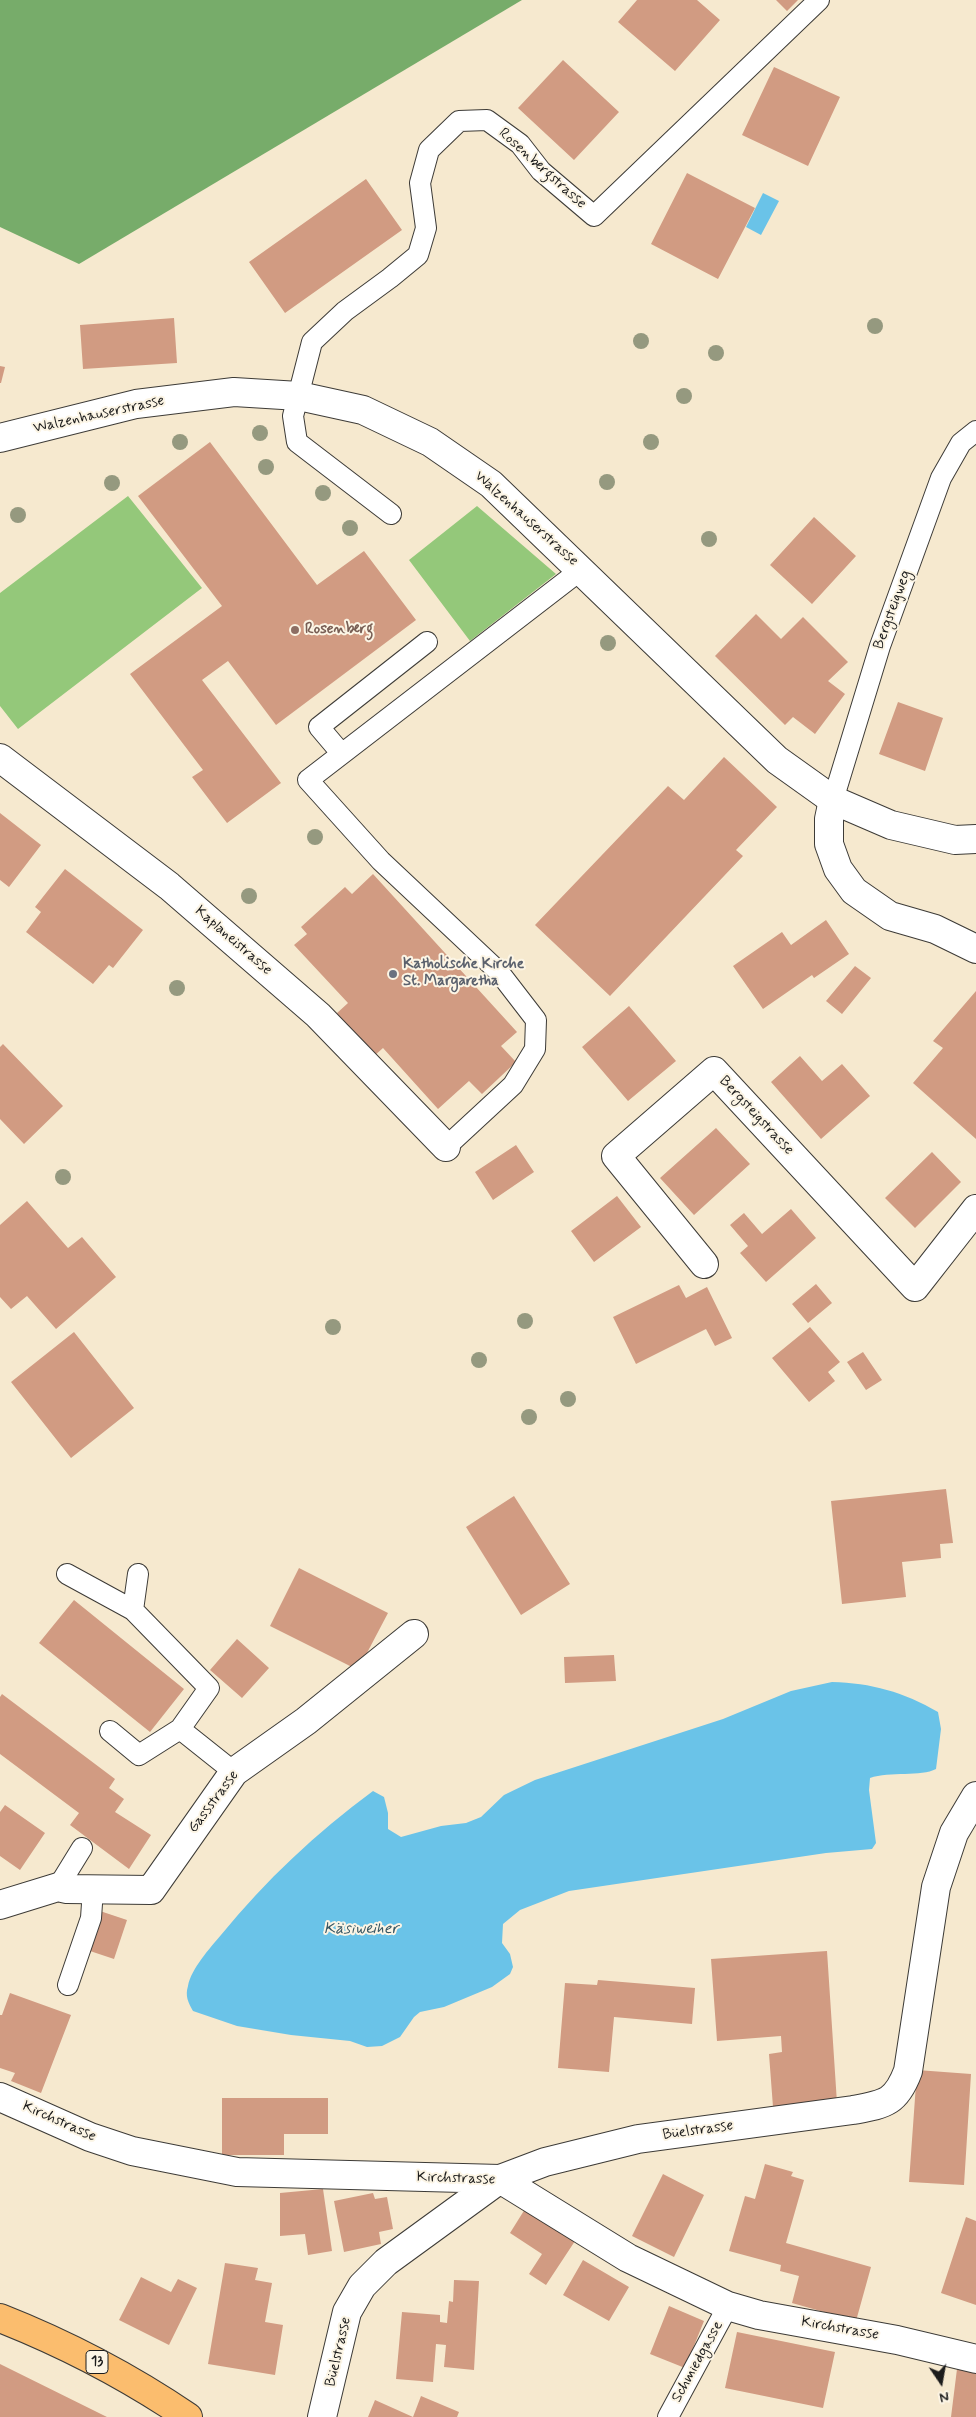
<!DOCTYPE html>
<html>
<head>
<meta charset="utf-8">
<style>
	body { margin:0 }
	#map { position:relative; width:976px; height:2417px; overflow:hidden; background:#f6e9cf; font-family:Mynerve,sans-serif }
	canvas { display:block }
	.north { position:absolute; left:916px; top:2357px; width:50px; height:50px; -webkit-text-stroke:4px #fcf5e5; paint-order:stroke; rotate:168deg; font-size:14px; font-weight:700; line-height:20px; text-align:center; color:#1c1c1c }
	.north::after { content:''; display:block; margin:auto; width:18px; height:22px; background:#1c1c1c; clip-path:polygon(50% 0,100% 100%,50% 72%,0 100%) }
</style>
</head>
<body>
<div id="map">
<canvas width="976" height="2417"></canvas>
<div class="north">N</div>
</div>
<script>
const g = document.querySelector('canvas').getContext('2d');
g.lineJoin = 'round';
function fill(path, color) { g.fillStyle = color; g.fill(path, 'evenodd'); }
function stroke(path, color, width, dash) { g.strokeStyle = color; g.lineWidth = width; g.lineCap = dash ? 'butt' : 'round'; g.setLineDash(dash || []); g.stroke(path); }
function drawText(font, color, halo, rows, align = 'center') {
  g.font = font + ' Mynerve,sans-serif'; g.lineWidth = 4; g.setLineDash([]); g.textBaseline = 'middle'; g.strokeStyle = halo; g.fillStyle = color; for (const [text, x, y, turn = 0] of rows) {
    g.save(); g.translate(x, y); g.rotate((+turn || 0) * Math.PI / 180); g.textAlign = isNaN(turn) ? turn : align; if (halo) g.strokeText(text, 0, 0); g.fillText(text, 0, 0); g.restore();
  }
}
const green = new Path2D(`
	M 128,496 L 202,588 L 18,729 L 0,706 L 0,593 Z
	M 477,506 L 556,574 L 470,641 L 409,560 Z`);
const forest = new Path2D(`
	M 0,0 L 522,0 L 79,264 L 0,227 Z`);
const water = new Path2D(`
	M 763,193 L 779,201 L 761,235 L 746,227 Z
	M 832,1682 C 871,1683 904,1692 938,1712 L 941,1729 L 936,1769 C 921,1777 890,1771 870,1778 L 869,1790 L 876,1843 L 872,1849 L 826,1853 L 569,1891 L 520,1910 L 503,1924 L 502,1943 L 510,1954 L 513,1967 L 510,1974 L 492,1987 L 444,2007 L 420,2012 L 414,2017 L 400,2037 L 382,2046 L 367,2047 L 350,2041 L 291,2035 L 237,2026 L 193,2011 C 188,2002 185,1996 188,1986 C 191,1969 210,1948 221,1935 C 266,1880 316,1833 373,1791 L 384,1797 L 388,1813 L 388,1829 L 401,1837 L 441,1826 L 466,1823 L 481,1817 L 504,1795 L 535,1780 L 723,1719 L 791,1691 Z`);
const building = new Path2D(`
	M 637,0 L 697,0 L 720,20 L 675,71 L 618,22 Z
	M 776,0 L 798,0 L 787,11 Z
	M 563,60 L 619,112 L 574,160 L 518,108 Z
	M 774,67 L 840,97 L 808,166 L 742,135 Z
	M 687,173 L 755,208 L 718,279 L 651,244 Z
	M 366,179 L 402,230 L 285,313 L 249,262 Z
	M 174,318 L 177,363 L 83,369 L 80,325 Z
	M 0,366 L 5,367 L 1,383 L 0,383 Z
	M 210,442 L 317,585 L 364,551 L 416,620 L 276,725 L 228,661 L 202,680 L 281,783 L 227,823 L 192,777 L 203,770 L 130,674 L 222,606 L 138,496 Z
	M 814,517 L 856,556 L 812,604 L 770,565 Z
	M 756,614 L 781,639 L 803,617 L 848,662 L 828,681 L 845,694 L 815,734 L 793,717 L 785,725 L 715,656 Z
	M 898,702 L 943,718 L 925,771 L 879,754 Z
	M 724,757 L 777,807 L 736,850 L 743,856 L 610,996 L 535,925 L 668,786 L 684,800 Z
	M 0,813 L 41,845 L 9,887 L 0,880 Z
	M 65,869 L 143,930 L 113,968 L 109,965 L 93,984 L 26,932 L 41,912 L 35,907 Z
	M 373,874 L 517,1032 L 501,1046 L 516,1062 L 482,1094 L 469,1081 L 438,1109 L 383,1048 L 374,1056 L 336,1014 L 348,1003 L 294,945 L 307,934 L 301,927 L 345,887 L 352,894 Z
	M 826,920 L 849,954 L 814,978 L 812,975 L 763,1009 L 733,966 L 782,932 L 791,945 Z
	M 855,966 L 871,978 L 842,1014 L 826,1001 Z
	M 976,991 L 976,1139 L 913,1083 L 943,1048 L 933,1041 Z
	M 629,1006 L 676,1061 L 628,1101 L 582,1047 Z
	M 3,1044 L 63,1106 L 24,1144 L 0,1119 L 0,1047 Z
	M 800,1056 L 822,1081 L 842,1064 L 870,1096 L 821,1139 L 771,1082 Z
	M 716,1128 L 750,1164 L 694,1215 L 660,1178 Z
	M 516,1145 L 534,1172 L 493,1200 L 475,1172 Z
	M 932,1152 L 961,1182 L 915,1228 L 885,1198 Z
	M 617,1196 L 641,1227 L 594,1262 L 571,1231 Z
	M 27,1201 L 68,1248 L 82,1237 L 116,1277 L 56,1329 L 27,1296 L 11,1309 L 0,1297 L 0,1225 Z
	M 791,1209 L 816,1238 L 766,1282 L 740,1253 L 748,1246 L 730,1225 L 744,1213 L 762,1234 Z
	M 816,1284 L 832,1303 L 808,1323 L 792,1304 Z
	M 679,1285 L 686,1298 L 707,1287 L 732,1338 L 715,1346 L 706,1329 L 636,1364 L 613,1317 Z
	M 810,1327 L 840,1362 L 828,1372 L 835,1381 L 809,1402 L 772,1358 Z
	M 74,1332 L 134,1408 L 71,1458 L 11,1382 Z
	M 863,1352 L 882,1380 L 866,1390 L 847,1362 Z
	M 946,1489 L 953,1543 L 940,1544 L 941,1558 L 902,1562 L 906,1597 L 842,1604 L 831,1501 Z
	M 514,1496 L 570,1584 L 521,1615 L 466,1527 Z
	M 299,1568 L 388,1613 L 358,1670 L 270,1626 Z
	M 74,1600 L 184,1689 L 150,1732 L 39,1643 Z
	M 237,1639 L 269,1668 L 242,1698 L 210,1670 Z
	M 614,1655 L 616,1681 L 565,1683 L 564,1657 Z
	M 2,1694 L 115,1779 L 109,1788 L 124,1799 L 115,1812 L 151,1835 L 129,1869 L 70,1825 L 79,1813 L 0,1754 L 0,1697 Z
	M 5,1805 L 45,1833 L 20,1870 L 0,1856 L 0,1812 Z
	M 100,1911 L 127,1920 L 114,1959 L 87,1950 Z
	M 827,1951 L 837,2103 L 773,2107 L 769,2054 L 782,2052 L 781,2036 L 717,2041 L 711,1959 Z
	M 598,1980 L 695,1988 L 692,2024 L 614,2017 L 609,2072 L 558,2068 L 565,1983 L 597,1985 Z
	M 10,1993 L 71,2015 L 41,2093 L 11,2081 L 15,2073 L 0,2068 L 0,2015 L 2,2015 Z
	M 917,2070 L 971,2074 L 964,2185 L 909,2182 Z
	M 222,2098 L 328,2098 L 328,2134 L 284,2134 L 284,2155 L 222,2155 Z
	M 765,2164 L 793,2172 L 791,2176 L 804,2180 L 786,2243 L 871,2267 L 856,2321 L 792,2303 L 799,2276 L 780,2271 L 781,2265 L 729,2251 L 745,2196 L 755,2199 Z
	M 663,2174 L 704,2195 L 674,2257 L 632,2236 Z
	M 323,2189 L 332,2251 L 308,2255 L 305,2234 L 280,2236 L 280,2193 Z
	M 373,2193 L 375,2199 L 387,2197 L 393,2229 L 379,2232 L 381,2244 L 344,2252 L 334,2201 Z
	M 525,2209 L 575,2241 L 546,2285 L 529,2274 L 542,2254 L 510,2233 Z
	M 966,2217 L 976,2221 L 976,2305 L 941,2293 Z
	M 583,2260 L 629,2287 L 609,2321 L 563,2295 Z
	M 225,2263 L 258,2268 L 255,2280 L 272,2283 L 265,2322 L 283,2325 L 275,2375 L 208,2364 Z
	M 141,2277 L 171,2292 L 178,2279 L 197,2288 L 169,2345 L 119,2320 Z
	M 454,2280 L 479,2281 L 474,2370 L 444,2367 L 446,2345 L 436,2344 L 433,2382 L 396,2379 L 402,2312 L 440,2315 L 440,2322 L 447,2323 L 449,2301 L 453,2302 Z
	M 669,2306 L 704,2321 L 685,2368 L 650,2354 Z
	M 737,2332 L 835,2352 L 823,2408 L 725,2388 Z
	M 0,2364 L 107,2417 L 0,2417 Z
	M 957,2369 L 976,2372 L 976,2417 L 951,2417 Z
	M 421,2396 L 459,2412 L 457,2417 L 368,2417 L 375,2400 L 413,2417 Z`);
const service = new Path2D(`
	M 391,514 L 297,442 L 293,416 L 312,342 L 345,311 L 390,278 L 418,255 L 426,228 L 420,183 L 429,150 L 459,121 L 487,120 L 520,144 L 541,171 L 594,216 L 819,0
	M 341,753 L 319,727 L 427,642
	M 833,800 L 880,646 L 941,478 L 961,443 L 976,431
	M 446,1147 L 513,1085 L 535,1049 L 536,1020 L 499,972 L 381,861 L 308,780 L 582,569
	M 67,1574 L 133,1610
	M 180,1729 L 234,1772
	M 110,1731 L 139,1755 L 180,1729 L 209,1688 L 133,1610 L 138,1574
	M 58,1887 L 82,1848
	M 68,1985 L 91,1918 L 93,1889
	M 668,2417 L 728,2306`);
const minor = new Path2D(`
	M 0,758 L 169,886 L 318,1015 L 446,1147
	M 833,800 L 829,819 L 829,844 L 838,869 L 854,891 L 890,916 L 935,929 L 976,949
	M 704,1264 L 616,1156 L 714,1071 L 915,1287 L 976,1209
	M 0,1905 L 58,1887 L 67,1889 L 151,1890 L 234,1772 L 306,1721 L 414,1634
	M 0,2097 L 90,2137 L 132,2151 L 237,2172 L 500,2179 L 628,2258 L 728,2306 L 759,2315 L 897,2340 L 976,2359
	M 322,2417 L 347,2312 L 362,2286 L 386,2262 L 500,2179 L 545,2162 L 638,2139 L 853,2110 C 885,2104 896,2103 908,2071 L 936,1887 L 954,1833 L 976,1796`);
const tertiary = new Path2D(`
	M 0,438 L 136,404 L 234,392 L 299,396 L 363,410 L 430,442 L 491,484 L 777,760 L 833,800 L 891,825 L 955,840 L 976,839`);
const primary = new Path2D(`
	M 0,2318 C 66,2344 129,2377 188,2417`);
const trees = [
	[875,326],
	[641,341],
	[716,353],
	[684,396],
	[260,433],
	[180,442],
	[651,442],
	[266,467],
	[607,482],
	[112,483],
	[323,493],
	[18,515],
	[350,528],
	[709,539],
	[608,643],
	[315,837],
	[249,896],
	[177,988],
	[63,1177],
	[525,1321],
	[333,1327],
	[479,1360],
	[568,1399],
	[529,1417]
];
const markers = [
	[295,630,5,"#8d6e63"],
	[393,974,5,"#6b7280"]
];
const shields = [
	[97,2362,22]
];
const shieldNames = [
	["13",97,2362]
];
const streetNames = [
	["Rosenbergstrasse",542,169,42],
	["Walzenhauserstrasse",99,415,-12],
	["Walzenhauserstrasse",526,519,42],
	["Bergsteigweg",893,610,-70],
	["Kaplaneistrasse",233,941,41],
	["Bergsteigstrasse",756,1116,47],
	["Gassstrasse",214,1802,-53],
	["Kirchstrasse",59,2122,24],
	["Büelstrasse",698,2131,-8],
	["Kirchstrasse",456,2179,2],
	["Kirchstrasse",840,2329,10],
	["Büelstrasse",339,2352,-77],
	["Schmiedgasse",698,2362,-61]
];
const educationNames = [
	["Rosenberg",305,630]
];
const worshipNames = [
	["Katholische Kirche",403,965],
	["St. Margaretha",403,982]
];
const waterNames = [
	["Käsiweiher",361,1930]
];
fill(green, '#94c87a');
fill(forest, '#77ac6a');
fill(water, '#6ac3e8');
fill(building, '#d19b82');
stroke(service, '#3d3b37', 22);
stroke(minor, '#3d3b37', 30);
stroke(tertiary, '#3d3b37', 30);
stroke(primary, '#3d3b37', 30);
stroke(service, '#fff', 20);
stroke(minor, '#fff', 28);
stroke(tertiary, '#fff', 28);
stroke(primary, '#fbbd6e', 28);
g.fillStyle = '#95997f';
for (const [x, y] of trees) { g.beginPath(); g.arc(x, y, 8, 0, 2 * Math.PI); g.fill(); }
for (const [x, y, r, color] of markers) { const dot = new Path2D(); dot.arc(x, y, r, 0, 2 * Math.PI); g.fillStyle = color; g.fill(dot); stroke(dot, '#fcf5e5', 2); }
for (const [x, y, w] of shields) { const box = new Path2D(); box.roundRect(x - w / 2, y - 11.5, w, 23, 4); g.fillStyle = '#fcf5e5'; g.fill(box); stroke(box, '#1c1c1c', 1); }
drawText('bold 14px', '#1c1c1c', null, shieldNames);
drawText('15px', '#1c1c1c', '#fcf5e5', streetNames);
drawText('bold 15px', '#785e54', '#fcf5e5', educationNames, 'left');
drawText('bold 15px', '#5b616d', '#fcf5e5', worshipNames, 'left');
drawText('italic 16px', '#375663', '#fcf5e5', waterNames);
</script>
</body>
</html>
